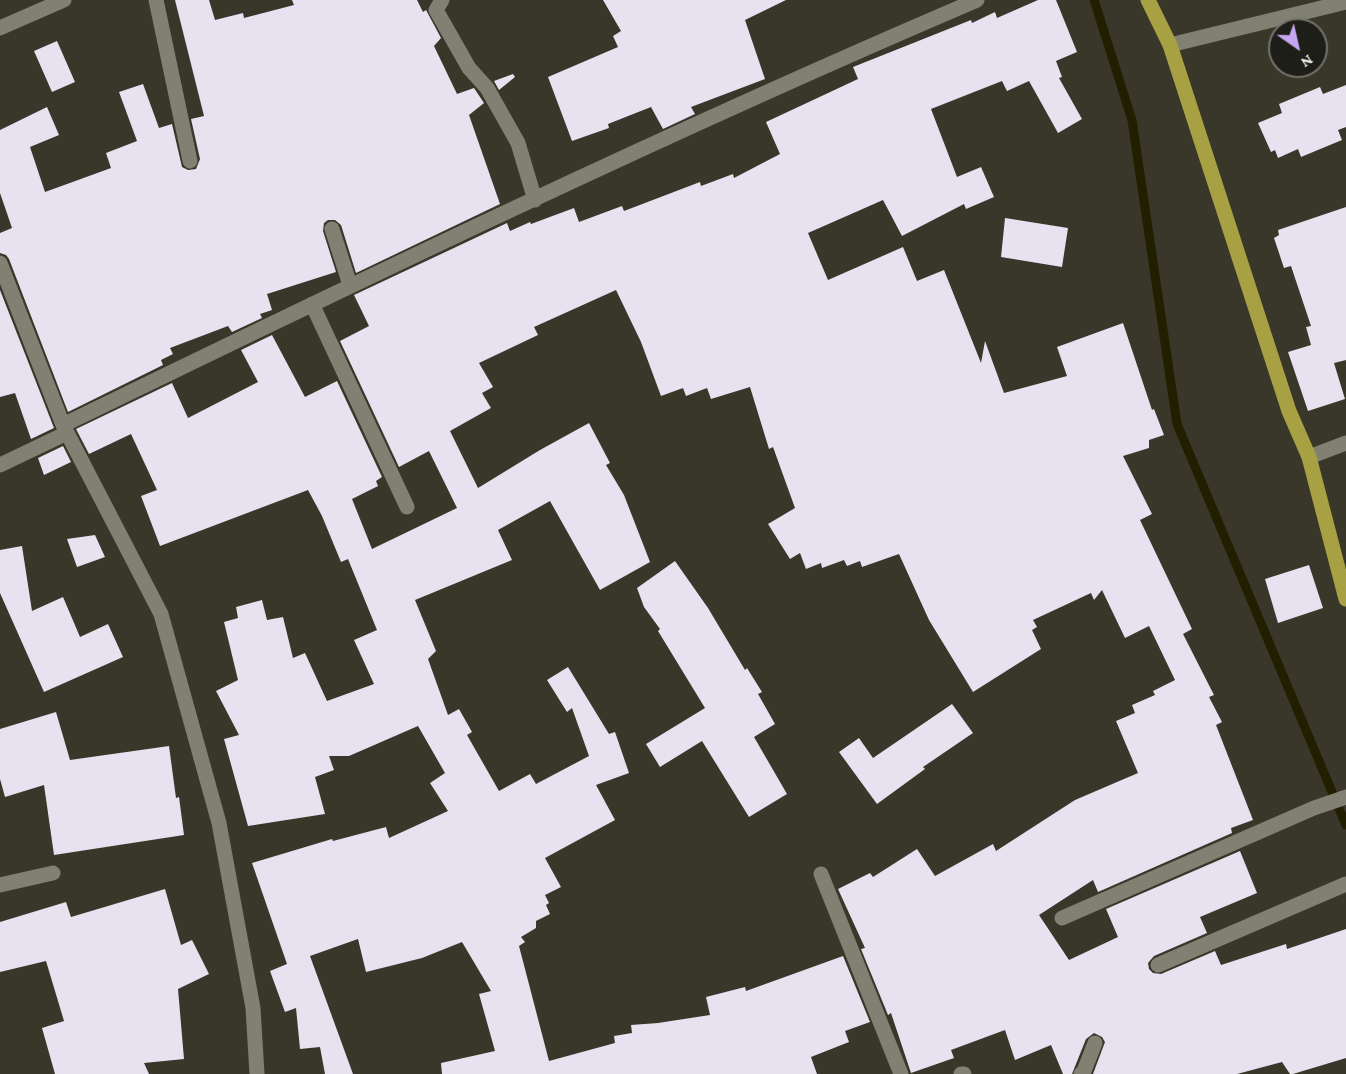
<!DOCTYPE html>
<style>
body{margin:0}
#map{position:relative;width:1346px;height:1074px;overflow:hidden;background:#38372a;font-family:"Crimson Pro",serif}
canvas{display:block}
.north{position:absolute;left:1268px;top:18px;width:60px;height:60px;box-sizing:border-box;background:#1e1e18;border:2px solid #73736c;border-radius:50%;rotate:146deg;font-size:16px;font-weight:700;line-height:24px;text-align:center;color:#f3f3eb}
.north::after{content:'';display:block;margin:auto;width:21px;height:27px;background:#c6a6f0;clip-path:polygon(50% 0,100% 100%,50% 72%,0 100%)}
</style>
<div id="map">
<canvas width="1346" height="1074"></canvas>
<div class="north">N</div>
</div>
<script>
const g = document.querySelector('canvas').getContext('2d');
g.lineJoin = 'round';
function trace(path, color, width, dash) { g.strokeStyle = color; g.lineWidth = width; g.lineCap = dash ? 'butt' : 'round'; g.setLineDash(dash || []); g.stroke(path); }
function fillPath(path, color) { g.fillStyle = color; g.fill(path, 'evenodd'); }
trace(new Path2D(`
 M 1094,0 L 1132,120 L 1177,424 L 1346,825`), '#221f01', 9);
fillPath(new Path2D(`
 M 175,0 L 209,0 L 215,20 L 243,13 L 244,18 L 294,5 L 292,0 L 417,0 L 423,12 L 426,10 L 441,38 L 434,46 L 457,94 L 474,88 L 484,103 L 469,115 L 500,204 L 356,273 L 341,225 L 335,220 L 328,220 L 324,223 L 323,231 L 336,272 L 267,294 L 272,310 L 260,314 L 262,318 L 232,332 L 228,326 L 170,348 L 173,354 L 161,360 L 163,365 L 68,412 L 9,259 L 6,255 L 0,253 L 0,233 L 12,228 L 0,193 L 0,130 L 47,107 L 59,135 L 30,147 L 45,192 L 111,168 L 106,153 L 137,141 L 119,92 L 143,84 L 159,128 L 172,124 L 182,167 L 188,170 L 196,169 L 200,159 L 191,119 L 204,116 Z
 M 603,0 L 786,0 L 745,20 L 765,79 L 691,107 L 695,114 L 663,129 L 651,107 L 608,124 L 609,128 L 572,141 L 548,77 L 618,47 L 613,36 L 621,31 Z
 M 1038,0 L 1056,0 L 1077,52 L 1056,61 L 1062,77 L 1059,78 L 1082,119 L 1058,133 L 1029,81 L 1007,91 L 1002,81 L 931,109 L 957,177 L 981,167 L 994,197 L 966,209 L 964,204 L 902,236 L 883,200 L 808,233 L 828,280 L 903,247 L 917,281 L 944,270 L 981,363 L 985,341 L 1004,393 L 1067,376 L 1057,347 L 1123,323 L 1152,410 L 1154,409 L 1164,435 L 1149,440 L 1149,448 L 1123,456 L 1152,514 L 1140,520 L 1192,629 L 1183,634 L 1214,695 L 1209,697 L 1222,722 L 1216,725 L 1253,820 L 1231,828 L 1232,833 L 1098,892 L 1093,880 L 1039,915 L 1069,960 L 1118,937 L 1106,909 L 1240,851 L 1257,893 L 1200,917 L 1207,933 L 1154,956 L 1148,963 L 1149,969 L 1153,973 L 1161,974 L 1215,951 L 1221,965 L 1286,944 L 1287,949 L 1346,929 L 1346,1058 L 1293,1074 L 1290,1074 L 1282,1062 L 1237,1074 L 1093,1074 L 1105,1042 L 1102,1037 L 1094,1033 L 1086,1039 L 1072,1074 L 1063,1074 L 1051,1045 L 1015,1060 L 1005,1030 L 951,1050 L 954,1058 L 911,1073 L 891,1013 L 888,1015 L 861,949 L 865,948 L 838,889 L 870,873 L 873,877 L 917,849 L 935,876 L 993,844 L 996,851 L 1075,800 L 1138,773 L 1116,721 L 1135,713 L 1132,705 L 1155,695 L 1153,691 L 1175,680 L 1149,626 L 1125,638 L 1102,590 L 1094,600 L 1091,593 L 1033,620 L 1037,627 L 1032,630 L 1041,649 L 973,692 L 929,620 L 899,554 L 862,567 L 860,561 L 847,566 L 844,560 L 822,568 L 821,563 L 806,569 L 800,553 L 790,559 L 768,524 L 795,508 L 773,447 L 769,449 L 750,387 L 711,399 L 707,388 L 686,396 L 683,388 L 661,396 L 641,342 L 616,290 L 534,327 L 538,335 L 479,363 L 493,387 L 482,393 L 491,408 L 450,431 L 478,488 L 540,450 L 589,423 L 610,463 L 606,465 L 624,495 L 650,562 L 600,590 L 550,501 L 498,530 L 512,560 L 415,600 L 436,651 L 428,659 L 448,715 L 459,709 L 472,732 L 467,735 L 499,791 L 530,774 L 536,784 L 589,756 L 572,708 L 567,712 L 547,680 L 568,667 L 609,734 L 615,732 L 629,773 L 596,785 L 615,820 L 545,858 L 561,887 L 545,895 L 549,903 L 546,905 L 550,914 L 536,921 L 536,928 L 521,937 L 525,942 L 519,946 L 549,1061 L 615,1043 L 614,1036 L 632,1033 L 631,1025 L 658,1023 L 710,1015 L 706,997 L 745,987 L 746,991 L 843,956 L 870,1022 L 845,1031 L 849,1042 L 811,1057 L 817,1074 L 442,1074 L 441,1063 L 495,1051 L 479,994 L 491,991 L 462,942 L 422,958 L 366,972 L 358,939 L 310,956 L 353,1074 L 325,1074 L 320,1047 L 300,1049 L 296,1008 L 285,1012 L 270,971 L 287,964 L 252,863 L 332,839 L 333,841 L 386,827 L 389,838 L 448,811 L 430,783 L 445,773 L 418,726 L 349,756 L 329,756 L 334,770 L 315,777 L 325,814 L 248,826 L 224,739 L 239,735 L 216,691 L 238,680 L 224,622 L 238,618 L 236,607 L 262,600 L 267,620 L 283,617 L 293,658 L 305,653 L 327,701 L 374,684 L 354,640 L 377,630 L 348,559 L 341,562 L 322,516 L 308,490 L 160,546 L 141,496 L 157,490 L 131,434 L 89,454 L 76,429 L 172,383 L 188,418 L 258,382 L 241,350 L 272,335 L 305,397 L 337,381 L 382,477 L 376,481 L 378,486 L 352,499 L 372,549 L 457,508 L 429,451 L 399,467 L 340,341 L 369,326 L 354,295 L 507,223 L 510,231 L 530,222 L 531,224 L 574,208 L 579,222 L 622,206 L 624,211 L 700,182 L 701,186 L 733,174 L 734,178 L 780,154 L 766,122 L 858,79 L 853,67 L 971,20 L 972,23 L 995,12 L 997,18 Z
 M 57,41 L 75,82 L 52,92 L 34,51 Z
 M 513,74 L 515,77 L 499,90 L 494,81 Z
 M 1346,85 L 1346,127 L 1338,130 L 1342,140 L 1301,157 L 1298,149 L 1278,158 L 1275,150 L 1271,152 L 1258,123 L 1282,113 L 1279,104 L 1320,87 L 1323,94 Z
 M 1346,207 L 1346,360 L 1334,363 L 1345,399 L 1308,411 L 1288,352 L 1311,345 L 1306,327 L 1311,326 L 1291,266 L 1284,268 L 1274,238 L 1279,235 L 1278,230 Z
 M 1005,218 L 1068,228 L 1062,267 L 1001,257 Z
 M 0,290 L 54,428 L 31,439 L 15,393 L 0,397 Z
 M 63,446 L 71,462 L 44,475 L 38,458 Z
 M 95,535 L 105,557 L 77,567 L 67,539 Z
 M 22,546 L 32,611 L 63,597 L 80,637 L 108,624 L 123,657 L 44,692 L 0,593 L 0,550 Z
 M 675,561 L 708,608 L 745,670 L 747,668 L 762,692 L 758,694 L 775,724 L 754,737 L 787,794 L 749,817 L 702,741 L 660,767 L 646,744 L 705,708 L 658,631 L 660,629 L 644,607 L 637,588 Z
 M 1309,565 L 1323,608 L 1278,623 L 1265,579 Z
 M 952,704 L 973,733 L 923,767 L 925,769 L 877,804 L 839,752 L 859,738 L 873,758 Z
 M 56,712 L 70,760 L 169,746 L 176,798 L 179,797 L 184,835 L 54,855 L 44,785 L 5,797 L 0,779 L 0,729 Z
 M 165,889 L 181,945 L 192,940 L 209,974 L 178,989 L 184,1059 L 144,1063 L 149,1074 L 55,1074 L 42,1028 L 64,1021 L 46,961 L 0,972 L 0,922 L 66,902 L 71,917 Z`), '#e7e1f0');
trace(new Path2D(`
 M 156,0 L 190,161
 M 442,0 L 436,10 L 469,68 L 487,88 L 518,143 L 535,200
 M 0,28 L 64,0
 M 1170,45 L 1346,2
 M 332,229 L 350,285
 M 0,263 L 63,425 L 161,614 L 219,823 L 253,1008 L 257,1074
 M 312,304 L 407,507
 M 63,425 C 365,278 668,132 977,0
 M 1309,457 L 1346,443
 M 0,465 L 67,433
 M 821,874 L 901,1074
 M 0,885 L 53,873
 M 1062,918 L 1314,808 L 1346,797
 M 1158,965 L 1346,884
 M 961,1074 L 964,1074
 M 1081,1074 L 1084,1071 L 1095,1043`), '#818072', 15);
trace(new Path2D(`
 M 1148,0 L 1170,45 L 1289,411 L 1309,457 L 1346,599`), '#a8a143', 15);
</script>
